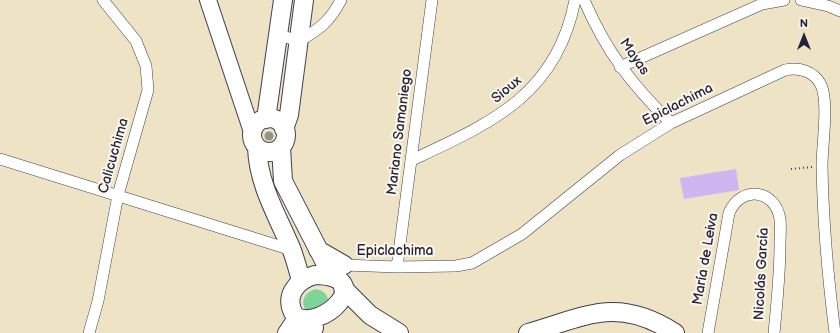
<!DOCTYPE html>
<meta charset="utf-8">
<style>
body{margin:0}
#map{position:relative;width:840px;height:333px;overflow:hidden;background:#eee3c5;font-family:"Balsamiq Sans",sans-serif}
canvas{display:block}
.north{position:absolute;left:784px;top:16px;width:40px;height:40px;-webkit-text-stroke:3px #fbf7ec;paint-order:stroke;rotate:0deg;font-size:11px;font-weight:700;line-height:16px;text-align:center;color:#22223b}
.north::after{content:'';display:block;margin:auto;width:14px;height:18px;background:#22223b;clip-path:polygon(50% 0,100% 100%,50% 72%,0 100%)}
</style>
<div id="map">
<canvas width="840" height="333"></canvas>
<div class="north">N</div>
</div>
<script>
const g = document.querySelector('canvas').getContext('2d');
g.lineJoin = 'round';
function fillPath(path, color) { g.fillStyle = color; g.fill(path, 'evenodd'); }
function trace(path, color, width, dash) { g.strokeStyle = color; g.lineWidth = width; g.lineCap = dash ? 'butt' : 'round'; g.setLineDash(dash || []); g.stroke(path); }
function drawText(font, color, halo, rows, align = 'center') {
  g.font = font + ' "Balsamiq Sans",sans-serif'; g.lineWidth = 4; g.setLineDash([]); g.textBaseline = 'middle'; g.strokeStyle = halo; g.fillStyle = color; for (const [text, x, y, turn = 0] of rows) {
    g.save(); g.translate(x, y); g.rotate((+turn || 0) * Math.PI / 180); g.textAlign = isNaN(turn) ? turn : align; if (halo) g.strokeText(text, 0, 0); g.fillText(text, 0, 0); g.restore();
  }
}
fillPath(new Path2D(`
 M 315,289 C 325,290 330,297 328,307 L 306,311 C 300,301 304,293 315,289 Z`), '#7fd599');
fillPath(new Path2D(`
 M 736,169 L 739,190 L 684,199 L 680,178 Z`), '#cdb6f1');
const minor = new Path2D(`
 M 584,0 C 606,51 631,84 671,123
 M 801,0 L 828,6 L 840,11
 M 279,35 L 299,41 C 320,29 330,21 341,0
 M 620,67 L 762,4 L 784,0
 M 0,159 L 292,250
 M 412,160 C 491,123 557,95 575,0
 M 397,267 L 432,0
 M 340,269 L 344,265 L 397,267 L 456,266 L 472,263 L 522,234 L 620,155 L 671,123 L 785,70 C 799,67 814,71 821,85 C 829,102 822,146 822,166 C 823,222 828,278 835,333
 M 89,333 L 98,301 L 118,195 L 148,90 L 146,66 L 136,41 L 103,0
 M 708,333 L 729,213 C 741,185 775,189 780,219 C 781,227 780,236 780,244 C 780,274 777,303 774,333`);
const secondary = new Path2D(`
 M 208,0 L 252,132
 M 286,333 L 296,318
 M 299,333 L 315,328`);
const primary = new Path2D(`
 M252 135a17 17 0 1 1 34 0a17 17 0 1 1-34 0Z
 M 266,119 L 283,0
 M 284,129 L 289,115 L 304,0
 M 257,147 C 258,184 277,215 291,248 C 295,258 298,270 301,280
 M 281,147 L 283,181 L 332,276
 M 318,250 L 344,265
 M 315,275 C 380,276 321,333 295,316 C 283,297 296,280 315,275 Z
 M 343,288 L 370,315 L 399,333
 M 528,333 C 587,316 617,296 675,333`);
trace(minor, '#413f50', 12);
trace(secondary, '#413f50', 18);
trace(primary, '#413f50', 20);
trace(new Path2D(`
 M 791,169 L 812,167`), '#413f50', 2, [1, 3]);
trace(minor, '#fff', 11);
trace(secondary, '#fff', 16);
trace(primary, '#fff', 18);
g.fillStyle = '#8d9788';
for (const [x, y] of [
 [269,136]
]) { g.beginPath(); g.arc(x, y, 4.5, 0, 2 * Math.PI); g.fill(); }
drawText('14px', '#22223b', '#fbf7ec', [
 ["Mayas",634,57,55],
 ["Sioux",507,90,-40],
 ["Epiclachima",678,105,-27],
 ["Mariano Samaniego",400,132,-83],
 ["Calicuchima",114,156,-74],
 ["Epiclachima",395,251],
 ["María de Leiva",706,259,-80],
 ["Nicolás García",762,274,-87]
]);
</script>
